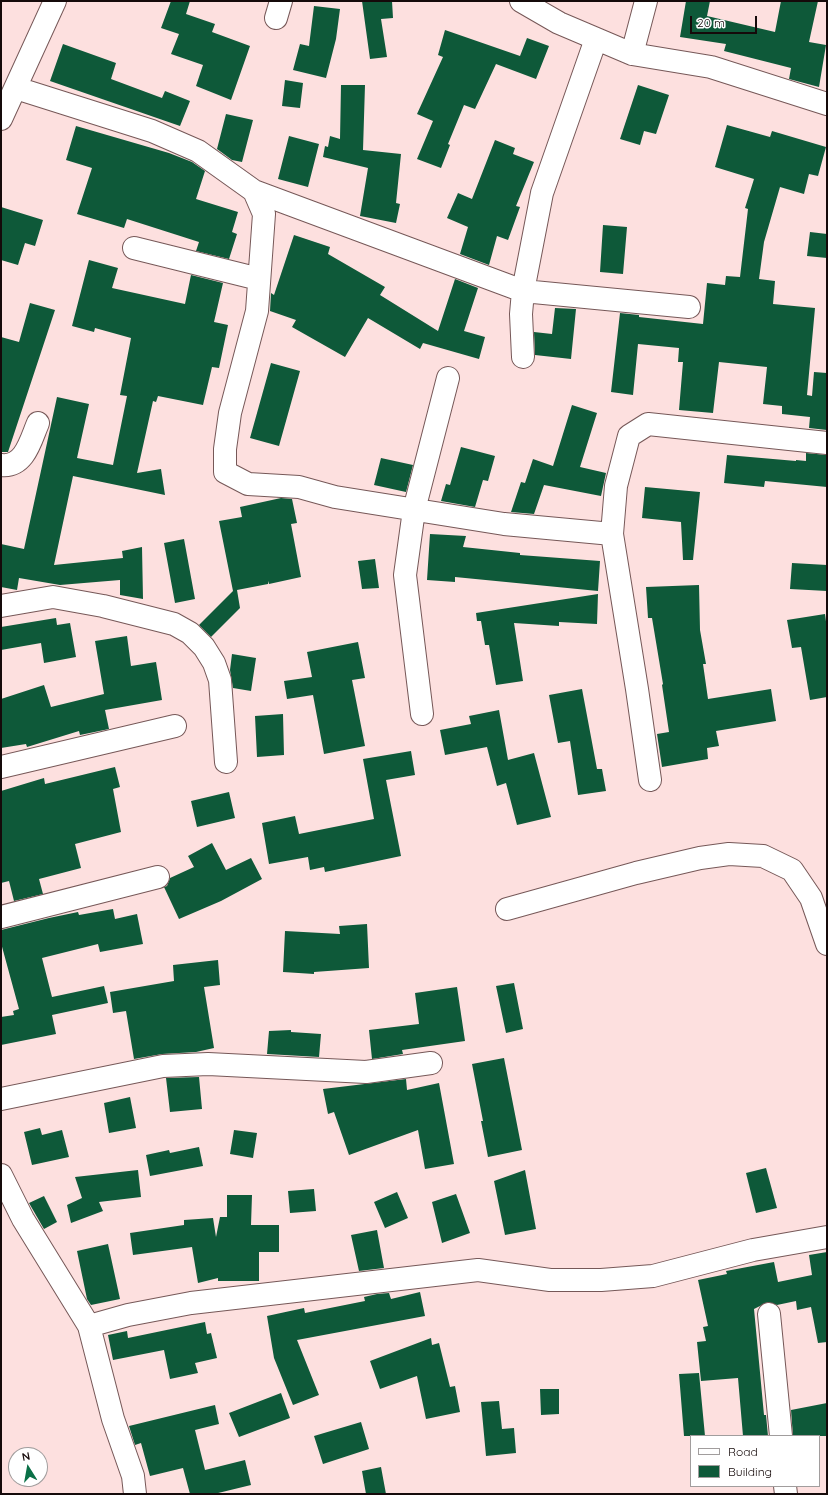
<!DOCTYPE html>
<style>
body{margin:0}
#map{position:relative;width:828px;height:1495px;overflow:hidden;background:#fde0df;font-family:Quicksand,sans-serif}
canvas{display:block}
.frame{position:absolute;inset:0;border:2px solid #150a0a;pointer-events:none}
.legend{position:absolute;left:690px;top:1435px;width:130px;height:52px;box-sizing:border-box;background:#fff;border:1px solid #a19d9d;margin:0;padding:5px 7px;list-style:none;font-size:12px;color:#150a0a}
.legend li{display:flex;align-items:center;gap:8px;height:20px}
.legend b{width:20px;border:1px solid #a19d9d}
.north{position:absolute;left:8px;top:1447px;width:40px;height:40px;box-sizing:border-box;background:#fff;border:1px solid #a19d9d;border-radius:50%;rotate:349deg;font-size:11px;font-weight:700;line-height:16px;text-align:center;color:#150a0a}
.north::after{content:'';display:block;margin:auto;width:14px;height:18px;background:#0a7047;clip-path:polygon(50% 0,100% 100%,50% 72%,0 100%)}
.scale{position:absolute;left:690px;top:16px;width:67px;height:18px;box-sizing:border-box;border:2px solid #150a0a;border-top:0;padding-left:5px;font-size:12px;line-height:14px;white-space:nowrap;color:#150a0a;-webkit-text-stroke:3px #fff;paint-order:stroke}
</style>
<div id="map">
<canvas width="828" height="1495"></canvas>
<div class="frame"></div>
<ul class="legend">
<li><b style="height:5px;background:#fff"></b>Road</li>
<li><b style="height:11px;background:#0e5939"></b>Building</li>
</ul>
<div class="north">N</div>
<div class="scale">20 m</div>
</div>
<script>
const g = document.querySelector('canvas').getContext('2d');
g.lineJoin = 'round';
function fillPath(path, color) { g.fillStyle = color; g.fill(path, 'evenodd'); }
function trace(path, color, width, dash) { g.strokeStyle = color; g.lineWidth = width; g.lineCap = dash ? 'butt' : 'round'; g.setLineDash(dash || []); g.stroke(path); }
fillPath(new Path2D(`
 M 171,1 L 190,1 L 186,14 L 215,24 L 212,32 L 250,46 L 231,100 L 196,86 L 203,65 L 171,54 L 179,34 L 161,28 Z
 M 362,1 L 392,1 L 393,18 L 381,19 L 387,57 L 370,59 Z
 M 686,1 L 710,1 L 707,16 L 775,32 L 781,1 L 818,1 L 809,42 L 826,45 L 819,87 L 789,79 L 791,68 L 724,51 L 726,44 L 680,37 Z
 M 314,6 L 340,9 L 336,39 L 326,78 L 293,70 L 300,44 L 309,46 Z
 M 445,30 L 520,56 L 527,38 L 549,46 L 536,79 L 496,64 L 475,109 L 464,105 L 448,144 L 450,145 L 441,168 L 417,159 L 433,121 L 417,114 L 443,57 L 438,55 Z
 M 63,44 L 116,63 L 111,79 L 162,98 L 165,91 L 190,101 L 180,126 L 50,81 Z
 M 285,80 L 303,83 L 300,108 L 282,106 Z
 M 341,85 L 365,85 L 363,150 L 401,154 L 396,203 L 400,204 L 396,223 L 360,216 L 368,168 L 323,157 L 325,146 L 328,147 L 330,136 L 340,139 Z
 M 638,85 L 669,95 L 656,134 L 644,131 L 640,145 L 620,139 Z
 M 226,114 L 253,120 L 242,162 L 232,160 L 217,149 Z
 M 727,125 L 770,137 L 772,131 L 826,147 L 818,176 L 809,174 L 804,194 L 780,187 L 764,242 L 759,279 L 775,281 L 773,304 L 815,308 L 807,395 L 812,396 L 814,372 L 827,373 L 827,430 L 809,428 L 810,417 L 782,414 L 782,406 L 763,404 L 767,367 L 719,362 L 713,413 L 679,410 L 683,362 L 678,362 L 679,348 L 638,344 L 633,395 L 611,392 L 620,313 L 639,315 L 639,317 L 703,324 L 707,283 L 725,285 L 726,276 L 740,277 L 748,209 L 745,208 L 754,179 L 715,167 Z
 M 76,126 L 169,153 L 192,162 L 205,171 L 196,199 L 238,212 L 232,232 L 237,234 L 229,259 L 196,251 L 199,242 L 127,219 L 124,228 L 77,214 L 92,168 L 66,160 Z
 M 289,136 L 319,144 L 308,187 L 278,179 Z
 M 495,140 L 515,148 L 513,154 L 534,162 L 516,206 L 520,207 L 508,240 L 497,236 L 489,265 L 460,254 L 468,227 L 447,218 L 458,193 L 472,199 Z
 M 1,207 L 43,220 L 35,246 L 25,243 L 18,265 L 1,260 Z
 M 603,225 L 627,227 L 623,274 L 600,272 Z
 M 810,232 L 827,234 L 827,258 L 807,256 Z
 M 294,235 L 330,247 L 328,254 L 385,287 L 380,295 L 438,331 L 455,279 L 478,288 L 464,331 L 485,337 L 479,359 L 423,343 L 420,349 L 368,318 L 345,357 L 292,327 L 296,320 L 270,311 L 271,293 L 274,295 Z
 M 89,260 L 118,268 L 112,288 L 185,304 L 191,275 L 223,283 L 214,322 L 228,325 L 219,368 L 212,367 L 203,405 L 158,396 L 156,402 L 153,401 L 137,473 L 161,469 L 165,495 L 73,476 L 54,565 L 123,558 L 122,551 L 142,547 L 143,599 L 120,595 L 120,580 L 60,585 L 19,578 L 17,590 L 1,587 L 1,544 L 24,549 L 57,397 L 89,404 L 77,458 L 113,465 L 127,396 L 120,395 L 131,338 L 95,328 L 94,332 L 72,326 Z
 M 30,303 L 55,310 L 8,452 L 1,452 L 1,337 L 19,342 Z
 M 555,308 L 576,309 L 571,359 L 535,355 L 534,332 L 552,334 Z
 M 271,363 L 300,371 L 279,446 L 250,438 Z
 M 572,405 L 597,413 L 580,467 L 606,473 L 601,496 L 544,485 L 534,514 L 511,512 L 521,482 L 525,483 L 533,459 L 553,466 Z
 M 461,447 L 495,456 L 488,481 L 483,480 L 475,507 L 441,501 L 446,484 L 450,485 Z
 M 806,453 L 827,455 L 827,487 L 765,481 L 764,487 L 724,483 L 727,455 L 796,461 L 796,460 L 806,461 Z
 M 381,458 L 413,465 L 406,492 L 374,485 Z
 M 645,487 L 700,492 L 693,560 L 683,560 L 681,522 L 642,518 Z
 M 281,498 L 292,499 L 297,523 L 291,524 L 301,577 L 269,584 L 269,581 L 268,584 L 237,590 L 240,608 L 211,637 L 199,625 L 233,591 L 219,521 L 242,517 L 240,507 Z
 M 430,534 L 466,536 L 463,547 L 520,553 L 520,555 L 600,561 L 598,591 L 455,577 L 455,582 L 427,580 Z
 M 184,539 L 195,599 L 175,603 L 164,543 Z
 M 375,559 L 379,588 L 362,589 L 358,561 Z
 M 792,563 L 827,565 L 827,591 L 790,589 Z
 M 699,585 L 700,630 L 706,664 L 703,664 L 708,699 L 771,689 L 776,721 L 716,731 L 719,746 L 707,748 L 708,759 L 662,767 L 657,734 L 669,732 L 662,685 L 663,684 L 652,618 L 648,618 L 646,587 Z
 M 598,594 L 597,624 L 559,622 L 559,626 L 514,623 L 523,681 L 496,685 L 489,645 L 485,645 L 481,621 L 477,621 L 476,613 Z
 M 825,614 L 827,629 L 827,697 L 810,700 L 801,647 L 792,648 L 787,620 Z
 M 56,618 L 57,625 L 70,623 L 76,657 L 44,663 L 41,643 L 1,650 L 1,627 Z
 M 127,636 L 131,666 L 156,662 L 162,700 L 105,710 L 109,729 L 80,735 L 79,731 L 27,747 L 26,744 L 1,748 L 1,699 L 44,685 L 51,707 L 104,694 L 95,641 Z
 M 358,642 L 365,678 L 352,680 L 365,746 L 324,754 L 313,695 L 287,699 L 284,681 L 312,677 L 307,652 Z
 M 232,654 L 256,658 L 251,691 L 233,688 L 230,670 Z
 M 582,689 L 597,769 L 602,769 L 606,791 L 578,795 L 570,741 L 558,743 L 549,695 Z
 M 499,710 L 508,760 L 534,753 L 551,817 L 517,825 L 506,783 L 497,786 L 487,747 L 445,755 L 440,730 L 471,724 L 469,716 Z
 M 283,714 L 284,755 L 257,757 L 255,716 Z
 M 411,751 L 415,775 L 386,780 L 401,856 L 325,872 L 324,867 L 310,870 L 308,857 L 269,864 L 262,823 L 295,816 L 299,834 L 374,819 L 363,759 Z
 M 115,767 L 120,787 L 113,789 L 121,832 L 75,844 L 81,868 L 39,879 L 43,894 L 14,901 L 9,881 L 1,883 L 1,791 L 44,778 L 45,784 Z
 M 229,792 L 235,818 L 197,827 L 191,801 Z
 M 212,843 L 226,870 L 251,858 L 262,879 L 221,901 L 179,919 L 164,887 L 167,886 L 170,878 L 194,867 L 188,856 Z
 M 113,909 L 115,919 L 137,914 L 143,944 L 100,952 L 98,944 L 42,958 L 52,997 L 104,986 L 108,1003 L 52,1015 L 56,1034 L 1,1045 L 1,1017 L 14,1015 L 13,1011 L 19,1009 L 1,943 L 1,930 L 49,918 L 78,912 L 79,915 Z
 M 367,924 L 369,968 L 314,972 L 314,974 L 283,972 L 285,931 L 340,934 L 339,926 Z
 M 218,960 L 220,985 L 204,987 L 214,1048 L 196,1052 L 162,1054 L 134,1059 L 126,1011 L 113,1013 L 110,992 L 174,981 L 173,965 Z
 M 514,983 L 523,1029 L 506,1033 L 496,986 Z
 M 457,987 L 465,1041 L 402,1050 L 403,1054 L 372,1059 L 369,1030 L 419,1024 L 415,993 Z
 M 291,1030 L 291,1032 L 321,1034 L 319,1057 L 267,1054 L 269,1031 Z
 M 504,1058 L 522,1150 L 488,1157 L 481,1121 L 483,1121 L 472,1064 Z
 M 199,1077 L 202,1109 L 170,1112 L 166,1078 Z
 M 406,1079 L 407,1090 L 439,1083 L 454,1164 L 425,1169 L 418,1130 L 349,1155 L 334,1112 L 328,1114 L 323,1089 Z
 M 130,1097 L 136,1128 L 109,1133 L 104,1103 Z
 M 40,1128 L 42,1135 L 62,1130 L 69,1157 L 32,1165 L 24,1132 Z
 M 234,1130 L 257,1133 L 253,1158 L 230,1154 Z
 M 199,1147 L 203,1166 L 150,1176 L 146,1155 L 169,1150 L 170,1153 Z
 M 766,1168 L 777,1208 L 756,1213 L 746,1173 Z
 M 138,1170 L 141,1197 L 99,1202 L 103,1211 L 71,1223 L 67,1205 L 82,1198 L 75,1177 Z
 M 525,1170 L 536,1229 L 505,1235 L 494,1181 Z
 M 314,1189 L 316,1211 L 290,1213 L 288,1191 Z
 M 397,1192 L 408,1218 L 385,1228 L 374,1202 Z
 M 456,1194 L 470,1233 L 442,1243 L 432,1202 Z
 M 227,1195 L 252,1195 L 251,1225 L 279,1225 L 279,1252 L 259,1252 L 259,1281 L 218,1281 L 218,1278 L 198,1283 L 192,1247 L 133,1255 L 130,1233 L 184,1225 L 184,1220 L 213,1218 L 216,1237 L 220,1217 L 227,1217 Z
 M 44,1196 L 57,1222 L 44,1229 L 29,1203 Z
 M 377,1230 L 384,1268 L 359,1271 L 351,1235 Z
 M 108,1244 L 120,1299 L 91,1305 L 87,1299 L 77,1251 Z
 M 827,1252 L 827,1342 L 818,1343 L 811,1307 L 797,1310 L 796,1301 L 777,1305 L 768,1302 L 754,1309 L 764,1415 L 766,1415 L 768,1436 L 743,1436 L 738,1378 L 701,1381 L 697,1342 L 706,1341 L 703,1327 L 708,1326 L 698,1280 L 727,1274 L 726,1271 L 774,1262 L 778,1282 L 812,1275 L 809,1255 Z
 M 420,1292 L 425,1316 L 297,1340 L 319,1395 L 293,1405 L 274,1358 L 267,1316 L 304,1308 L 305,1313 L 365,1301 L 364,1297 L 377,1294 L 389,1293 L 391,1299 Z
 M 205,1322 L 207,1334 L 211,1333 L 217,1358 L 195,1363 L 198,1373 L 170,1379 L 164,1350 L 113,1360 L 108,1335 L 127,1331 L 128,1338 Z
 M 431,1338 L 432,1345 L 439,1343 L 450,1387 L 455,1386 L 460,1412 L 426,1419 L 417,1376 L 380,1389 L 370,1361 Z
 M 699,1373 L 705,1436 L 684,1436 L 679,1374 Z
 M 540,1389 L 559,1389 L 559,1414 L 541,1415 Z
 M 281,1393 L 290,1418 L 239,1437 L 229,1413 Z
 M 499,1401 L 502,1429 L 514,1428 L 516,1453 L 486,1456 L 481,1402 Z
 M 827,1403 L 827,1436 L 793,1436 L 791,1410 Z
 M 215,1405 L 219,1424 L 195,1430 L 205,1470 L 245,1460 L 251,1485 L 214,1494 L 190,1494 L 183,1468 L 150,1476 L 141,1443 L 135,1445 L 129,1426 Z
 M 361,1422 L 369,1449 L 323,1464 L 314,1436 Z
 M 381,1467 L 386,1494 L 366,1494 L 362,1471 Z`), '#0e5939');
const minor = new Path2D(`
 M 521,1 L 559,23 L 632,54 L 711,67 L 827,104
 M 276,18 L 281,1
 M 632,54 L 646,1
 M 16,88 L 152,131 L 198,151 L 254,191 L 264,214 L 257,311 L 230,413 L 225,449 L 225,472 L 248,484 L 299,487 L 335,497 L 504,524 L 612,534
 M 1,119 L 55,1
 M 254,191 L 523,291 L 689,307
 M 134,248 L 259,279
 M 523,357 L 521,314 L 523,291 L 542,193 L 596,39
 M 1,465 C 25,468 31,439 38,423
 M 1,606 L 53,597 L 103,606 L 174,624 L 190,633 L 204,647 L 214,663 L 220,680 L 226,762
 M 422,714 L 405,575 L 414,510 L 448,378
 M 1,767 L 175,726
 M 650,780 L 637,689 L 612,534 L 616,486 L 629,436 L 648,424 L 827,443
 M 507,909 L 636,873 L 700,858 L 729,854 L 763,856 L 792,870 L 811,898 L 827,944
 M 1,917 L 158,877
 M 1,1099 L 163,1066 L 208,1064 L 366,1072 L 431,1063
 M 1,1175 L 23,1219 L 89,1326 L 113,1419 L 133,1476 L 135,1494
 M 769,1314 L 781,1436
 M 89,1326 L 128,1315 L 191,1303 L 478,1270 L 550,1280 L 601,1280 L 653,1276 L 753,1250 L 827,1237
 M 785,1486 L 786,1494`);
trace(minor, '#765858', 24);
trace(minor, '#fff', 22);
</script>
